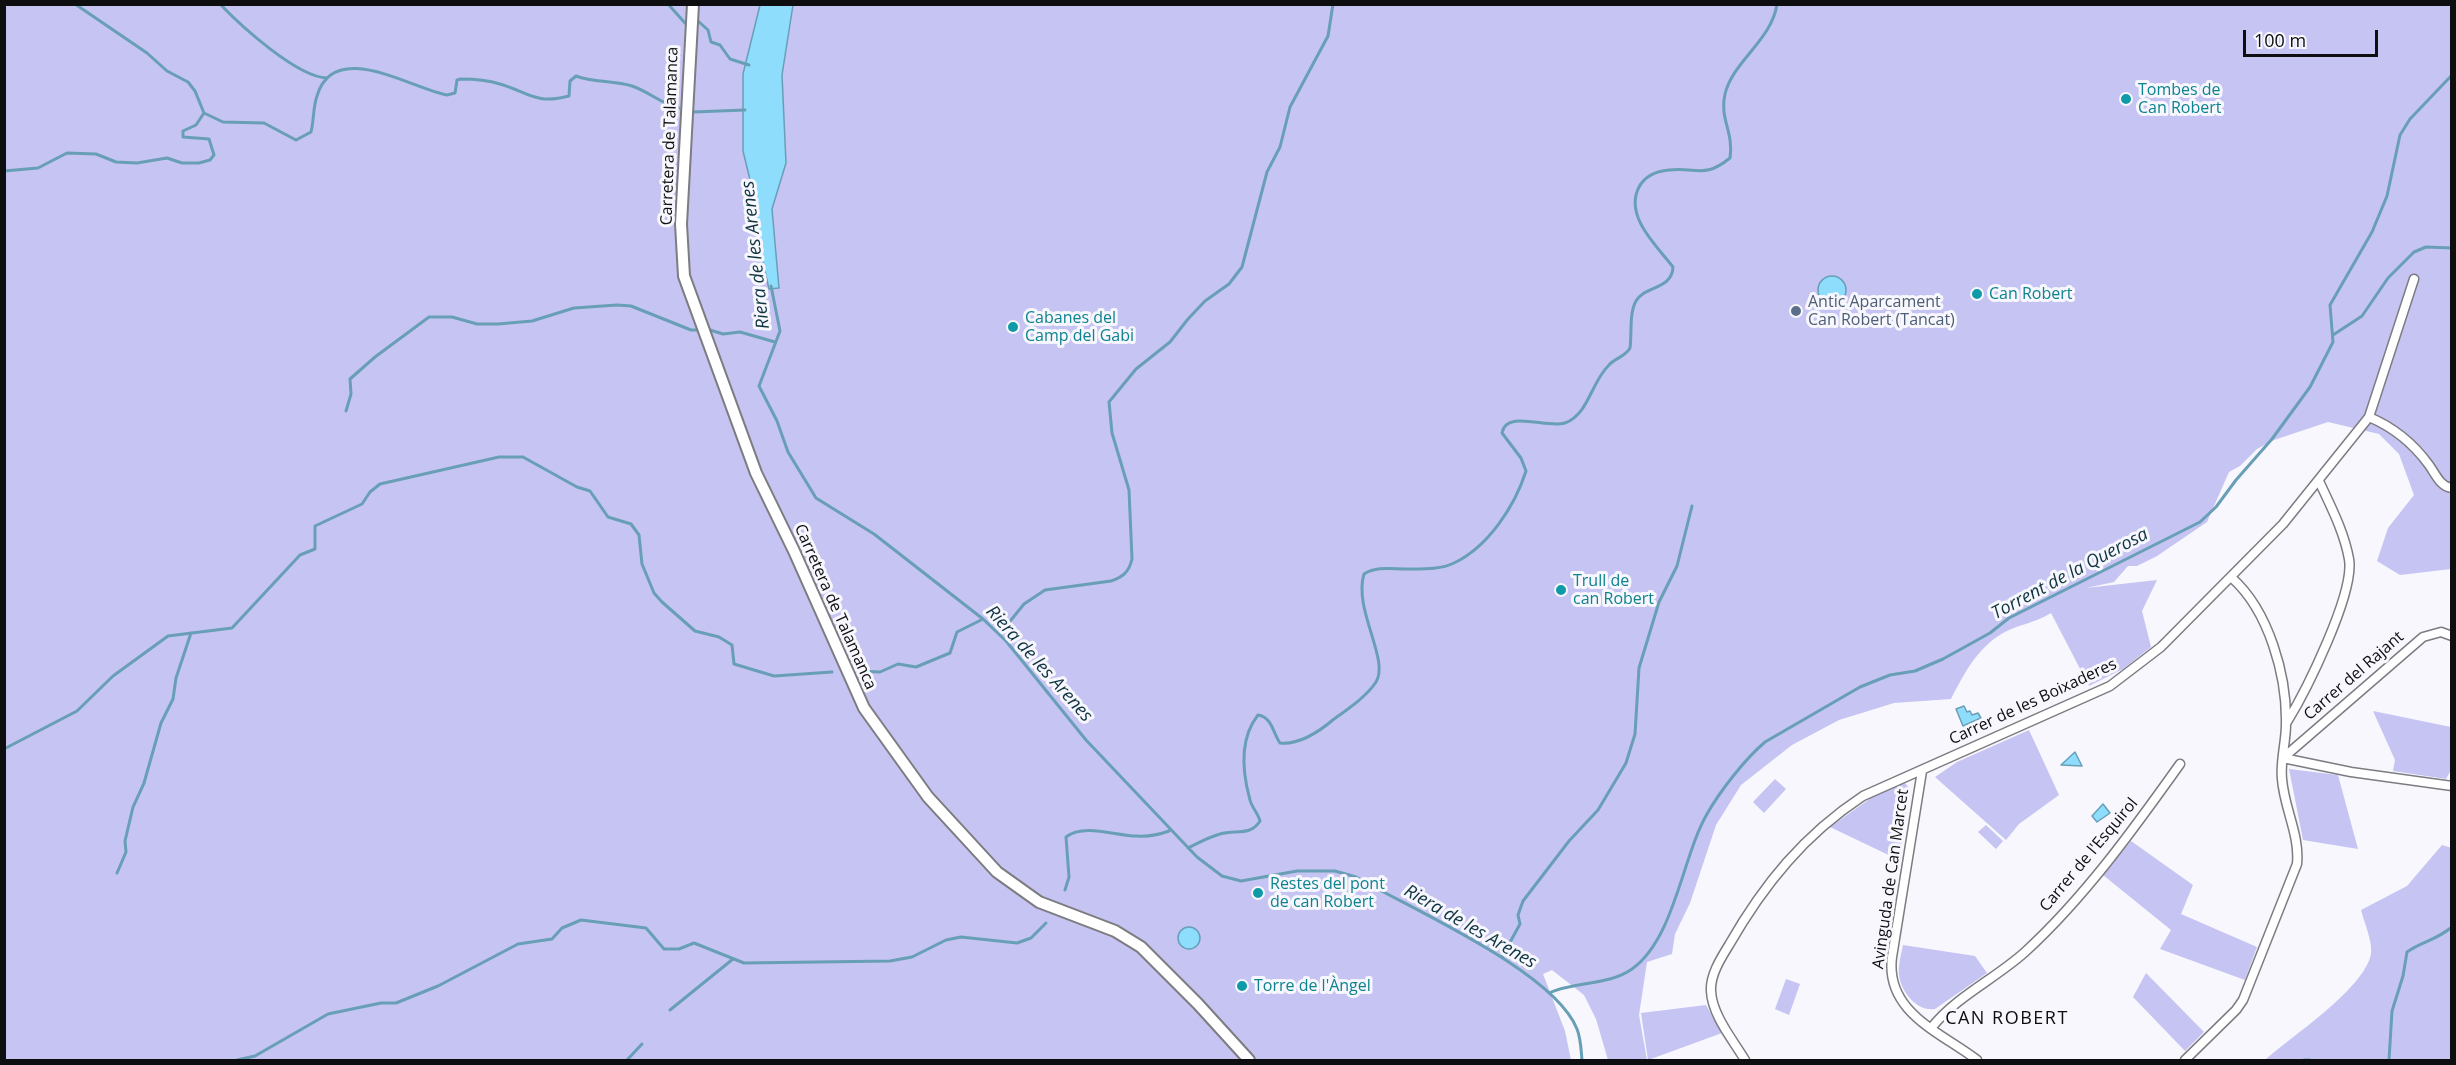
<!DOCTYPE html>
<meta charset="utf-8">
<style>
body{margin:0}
#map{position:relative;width:2456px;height:1065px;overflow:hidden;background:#f7f7fd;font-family:"Open Sans",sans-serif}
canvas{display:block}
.frame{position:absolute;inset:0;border:6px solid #0e0e10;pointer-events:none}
.scale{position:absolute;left:2243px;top:30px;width:135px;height:27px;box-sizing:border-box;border:3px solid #0e0e10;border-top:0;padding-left:8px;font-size:18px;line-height:21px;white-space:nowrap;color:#0e0e10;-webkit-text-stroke:4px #f7f7fd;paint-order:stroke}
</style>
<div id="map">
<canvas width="2456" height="1065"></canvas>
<div class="frame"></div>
<div class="scale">100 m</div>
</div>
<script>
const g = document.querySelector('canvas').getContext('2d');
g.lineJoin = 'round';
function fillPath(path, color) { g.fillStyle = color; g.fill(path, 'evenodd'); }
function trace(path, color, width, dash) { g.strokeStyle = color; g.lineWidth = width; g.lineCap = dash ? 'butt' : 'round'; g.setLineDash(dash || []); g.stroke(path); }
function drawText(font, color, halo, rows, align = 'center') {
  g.font = font + ' "Open Sans",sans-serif'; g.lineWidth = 6; g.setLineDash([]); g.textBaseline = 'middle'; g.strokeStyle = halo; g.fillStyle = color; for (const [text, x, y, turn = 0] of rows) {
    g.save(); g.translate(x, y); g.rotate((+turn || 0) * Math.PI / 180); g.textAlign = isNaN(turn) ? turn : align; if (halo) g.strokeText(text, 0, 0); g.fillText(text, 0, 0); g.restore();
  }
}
fillPath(new Path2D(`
 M 4,5 L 2451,5 L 2451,569 L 2400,575 L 2377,561 L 2388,528 L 2414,495 L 2399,454 L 2379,434 L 2328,422 L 2274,440 L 2257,449 L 2240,466 L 2229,472 L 2207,522 L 2157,556 L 2137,566 L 2128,566 L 2114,582 L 2086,588 L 2157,580 L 2142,611 L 2151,647 L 2123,669 L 2089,686 L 2051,613 C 2036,623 2019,624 2003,633 C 1977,648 1964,674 1951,699 L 1894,703 L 1839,720 L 1792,745 L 1741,785 L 1716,825 L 1690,903 L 1675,934 L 1672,954 L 1647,962 L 1639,1015 L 1647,1060 L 1608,1060 L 1596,1019 L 1584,995 L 1552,970 L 1543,974 L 1565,1031 L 1571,1060 L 5,1060 Z
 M 2373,711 L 2451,727 L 2451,770 L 2446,779 L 2393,771 L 2395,760 Z
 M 2029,730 L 2059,795 L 2019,824 L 2006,840 L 1935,777 L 1957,762 Z
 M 2289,769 L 2338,775 L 2358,849 L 2303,840 Z
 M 1775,779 L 1786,789 L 1764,813 L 1753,802 Z
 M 1904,782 L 1910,789 L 1899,860 L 1830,827 L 1871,798 Z
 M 1986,825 L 2003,841 L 1996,849 L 1978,832 Z
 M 2131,841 L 2193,885 L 2181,914 L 2257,947 L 2245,980 L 2160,949 L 2171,930 L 2103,875 Z
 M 2442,845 L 2452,848 L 2451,1060 L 2265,1060 C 2292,1036 2364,989 2371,954 C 2373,942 2364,922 2361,910 L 2407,886 Z
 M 1903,945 L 1975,956 L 1987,973 L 1935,1009 C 1917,1012 1901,992 1899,975 C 1898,965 1901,955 1903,945 Z
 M 2146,973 L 2204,1032 L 2185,1051 L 2133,997 Z
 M 1786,979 L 1800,984 L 1789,1015 L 1775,1009 Z
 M 1706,1005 L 1722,1033 L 1648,1060 L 1641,1013 Z`), '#c6c4f3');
const water = new Path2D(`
 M 760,5 L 793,5 L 782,75 L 786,163 L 772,209 L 779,288 L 769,289 L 754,222 L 752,188 L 743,151 L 743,74 Z
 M1818 290a14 14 0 1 1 28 0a14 14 0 1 1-28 0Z
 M 1964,706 L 1967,712 L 1970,711 L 1972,715 L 1978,713 L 1981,718 L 1963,726 L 1956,709 Z
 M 2075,752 L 2082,766 L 2061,765 Z
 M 2103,804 L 2110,813 L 2097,822 L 2092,816 Z
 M1178 938a11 11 0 1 1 22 0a11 11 0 1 1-22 0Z`);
fillPath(water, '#8eddfd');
trace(water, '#689fb6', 1.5);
trace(new Path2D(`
 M 75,4 L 147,53 L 167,71 L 188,82 L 195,91 L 204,113
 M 220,4 C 241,26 297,77 327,78
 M 668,4 L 685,23
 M 698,21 L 708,30 L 711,42 L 720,45 L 730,59 L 749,65
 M 693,112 L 745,110
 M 4,171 L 38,168 L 67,153 L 96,154 L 116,162 L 137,163 L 167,158 L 182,163 L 199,163 L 210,160 L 214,155 L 209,139 L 183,137 L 183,131 L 196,125 L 204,113 L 223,122 L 264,123 L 296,140 L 311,132 C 314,120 313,107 317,96 C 334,38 412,89 447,95 L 455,93 L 457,80 L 461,79 C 475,79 487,80 500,84 C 528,92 535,105 569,96 L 570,81 L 576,76 C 594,83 613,80 632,86 C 648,91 661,104 679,108
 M 771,286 L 780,331 L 759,386 L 777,421 L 788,452 L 816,498 L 874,534 L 983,619 L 1006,641 L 1086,740 L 1197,857 L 1222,876 L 1241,881 L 1297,871 L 1335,871 L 1356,877 C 1411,909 1554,971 1577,1029 C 1581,1039 1581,1050 1582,1060
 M 710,330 L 723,334 L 740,332 L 775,342
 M 2333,335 L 2362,316 L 2388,278 L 2414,252 L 2426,247 L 2452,248
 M 346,411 L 351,394 L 350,379 L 375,357 L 429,317 L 452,317 L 477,324 L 498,324 L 532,321 L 574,308 L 617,305 L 631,306 L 691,330 L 698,330
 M 1006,641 L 1007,625 L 1024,604 L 1045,590 L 1111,581 C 1123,577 1129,572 1132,559 L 1129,490 L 1112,433 L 1109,402 L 1136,369 L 1170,342 L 1188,319 L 1205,301 L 1229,284 L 1242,267 L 1267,172 L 1280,147 L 1290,107 L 1328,36 L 1333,4
 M 859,671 L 880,672 L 898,664 L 916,667 L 950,653 L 957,632 L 983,619
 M 4,749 L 77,711 L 113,676 L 168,636 L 232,628 L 300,555 L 315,549 L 315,526 L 362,504 L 370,492 L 380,484 L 499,457 L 523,457 L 577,487 L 590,491 L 608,517 L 631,524 L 639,535 L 642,564 L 654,593 L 662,602 L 695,631 L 719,637 L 732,645 L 734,664 L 774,676 L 832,672
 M 1188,848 C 1198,843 1209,837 1220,834 C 1235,829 1250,837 1260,821 C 1258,813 1252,808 1250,800 C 1242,771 1239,739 1258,715 C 1272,717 1273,733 1280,743 C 1300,745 1320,731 1334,719 C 1348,709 1367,696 1376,682 C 1390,660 1353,609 1364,574 C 1378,565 1396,570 1413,569 C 1426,569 1442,569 1454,563 C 1488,547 1515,506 1526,471 L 1521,458 L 1502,433 C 1506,409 1548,429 1565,423 C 1589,414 1591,382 1609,365 C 1615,358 1625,357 1630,348 C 1632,334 1629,313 1636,301 C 1645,285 1672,290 1673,267 C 1656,245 1624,216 1639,187 C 1645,176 1657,171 1669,170 C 1698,167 1704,179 1730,158 C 1734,132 1719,118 1725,94 C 1733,61 1772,40 1777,4
 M 117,873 L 126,852 L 125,841 L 133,807 L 144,783 L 161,723 L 173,699 L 176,678 L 191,633
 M 1065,890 L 1069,877 L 1066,837 C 1084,823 1116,836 1137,836 C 1149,837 1158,835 1169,831
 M 1502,957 L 1520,924 L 1518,915 L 1523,901 L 1569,841 L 1598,810 L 1626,763 L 1635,734 L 1639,668 L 1659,602 L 1677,566 L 1692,506
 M 1549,993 C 1575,981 1608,986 1632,969 C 1675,938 1682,857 1707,814 C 1720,791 1745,759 1765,742 L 1860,687 L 1890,675 L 1915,671 L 1943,659 L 1990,633 L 2009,618 L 2200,522 L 2216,507 L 2236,480 L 2272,439 L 2310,387 L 2333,342 L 2330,305 L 2372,232 L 2387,196 L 2400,135 L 2410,119 L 2452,75
 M 670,1010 L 733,959
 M 237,1060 L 255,1056 L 328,1014 L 381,1003 L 396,1003 L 438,986 L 518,944 L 552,939 L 562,928 L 581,920 L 646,928 L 664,949 L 679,949 L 694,943 L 744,963 L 890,961 L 912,957 L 946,940 L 961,937 L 1017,943 L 1031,938 L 1046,923
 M 627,1060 L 642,1044
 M 2304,1060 L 2310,1060
 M 2389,1060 L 2392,1011 L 2403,976 L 2407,952 C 2422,941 2435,941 2452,927`), '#689fb6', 3);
const minor = new Path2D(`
 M 2369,417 C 2393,427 2413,443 2429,465 C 2435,473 2440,487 2452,488
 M 2287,722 C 2306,691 2355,593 2349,559 C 2344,531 2330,505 2319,481
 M 2283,758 L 2423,637 L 2441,632 L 2452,636
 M 2283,758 L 2351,772 L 2452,786
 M 1922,771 L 1892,957 C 1885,1012 1940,1032 1977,1060
 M 1932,1027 C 1957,996 1995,979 2025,952 C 2084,898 2133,830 2180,764
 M 1745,1060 C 1733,1040 1712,1015 1711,991 C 1710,975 1721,958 1729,945 C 1764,884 1804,835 1863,796 L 2110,686 L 2161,647 L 2283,524 L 2369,417 L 2414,279
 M 2185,1060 L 2236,1010 L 2243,1000 L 2297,864 C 2300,835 2284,808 2282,779 C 2280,761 2286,743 2286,724 C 2287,676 2269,611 2232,578`);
const tertiary = new Path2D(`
 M 693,4 L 681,224 L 684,276 L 756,473 L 794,551 L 864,708 L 928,797 L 997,872 L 1039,902 L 1115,931 L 1141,947 L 1198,1004 L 1249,1060`);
trace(minor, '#7c7c81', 11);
trace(tertiary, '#7c7c81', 14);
trace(minor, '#fff', 8);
trace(tertiary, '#fff', 10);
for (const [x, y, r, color] of [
 [2126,99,6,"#0f9aa8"],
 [1977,294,6,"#0f9aa8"],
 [1796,311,6,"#5c6f8a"],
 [1013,327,6,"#0f9aa8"],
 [1561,590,6,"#0f9aa8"],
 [1258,893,6,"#0f9aa8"],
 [1242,986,6,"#0f9aa8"]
]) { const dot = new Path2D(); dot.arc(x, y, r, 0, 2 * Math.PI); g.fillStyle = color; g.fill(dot); trace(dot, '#f7f7fd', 2); }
drawText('16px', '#0d838f', '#f7f7fd', [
 ["Tombes de",2138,90],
 ["Can Robert",2138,108],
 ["Can Robert",1989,294],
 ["Cabanes del",1025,318],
 ["Camp del Gabi",1025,336],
 ["Trull de",1573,581],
 ["can Robert",1573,599],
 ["Restes del pont",1270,884],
 ["de can Robert",1270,902],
 ["Torre de l'Àngel",1254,986]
], 'left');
drawText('16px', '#0e0e10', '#f7f7fd', [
 ["Carretera de Talamanca",670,136,-88],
 ["Carretera de Talamanca",835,607,66],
 ["Carrer del Rajant",2354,676,-41],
 ["Carrer de les Boixaderes",2033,702,-25],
 ["Carrer de l'Esquirol",2089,855,-50],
 ["Avinguda de Can Marcet",1891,879,-82]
]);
drawText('16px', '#4e5e75', '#f7f7fd', [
 ["Antic Aparcament",1808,302],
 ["Can Robert (Tancat)",1808,320]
], 'left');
drawText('italic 18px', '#0f3441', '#f7f7fd', [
 ["Riera de les Arenes",756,255,-96],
 ["Torrent de la Querosa",2070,574,-28],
 ["Riera de les Arenes",1039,664,48],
 ["Riera de les Arenes",1470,927,30]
]);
g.letterSpacing = '1.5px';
drawText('18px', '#0e0e10', '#f7f7fd', [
 ["CAN ROBERT",2007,1019]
]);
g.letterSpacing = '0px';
</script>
